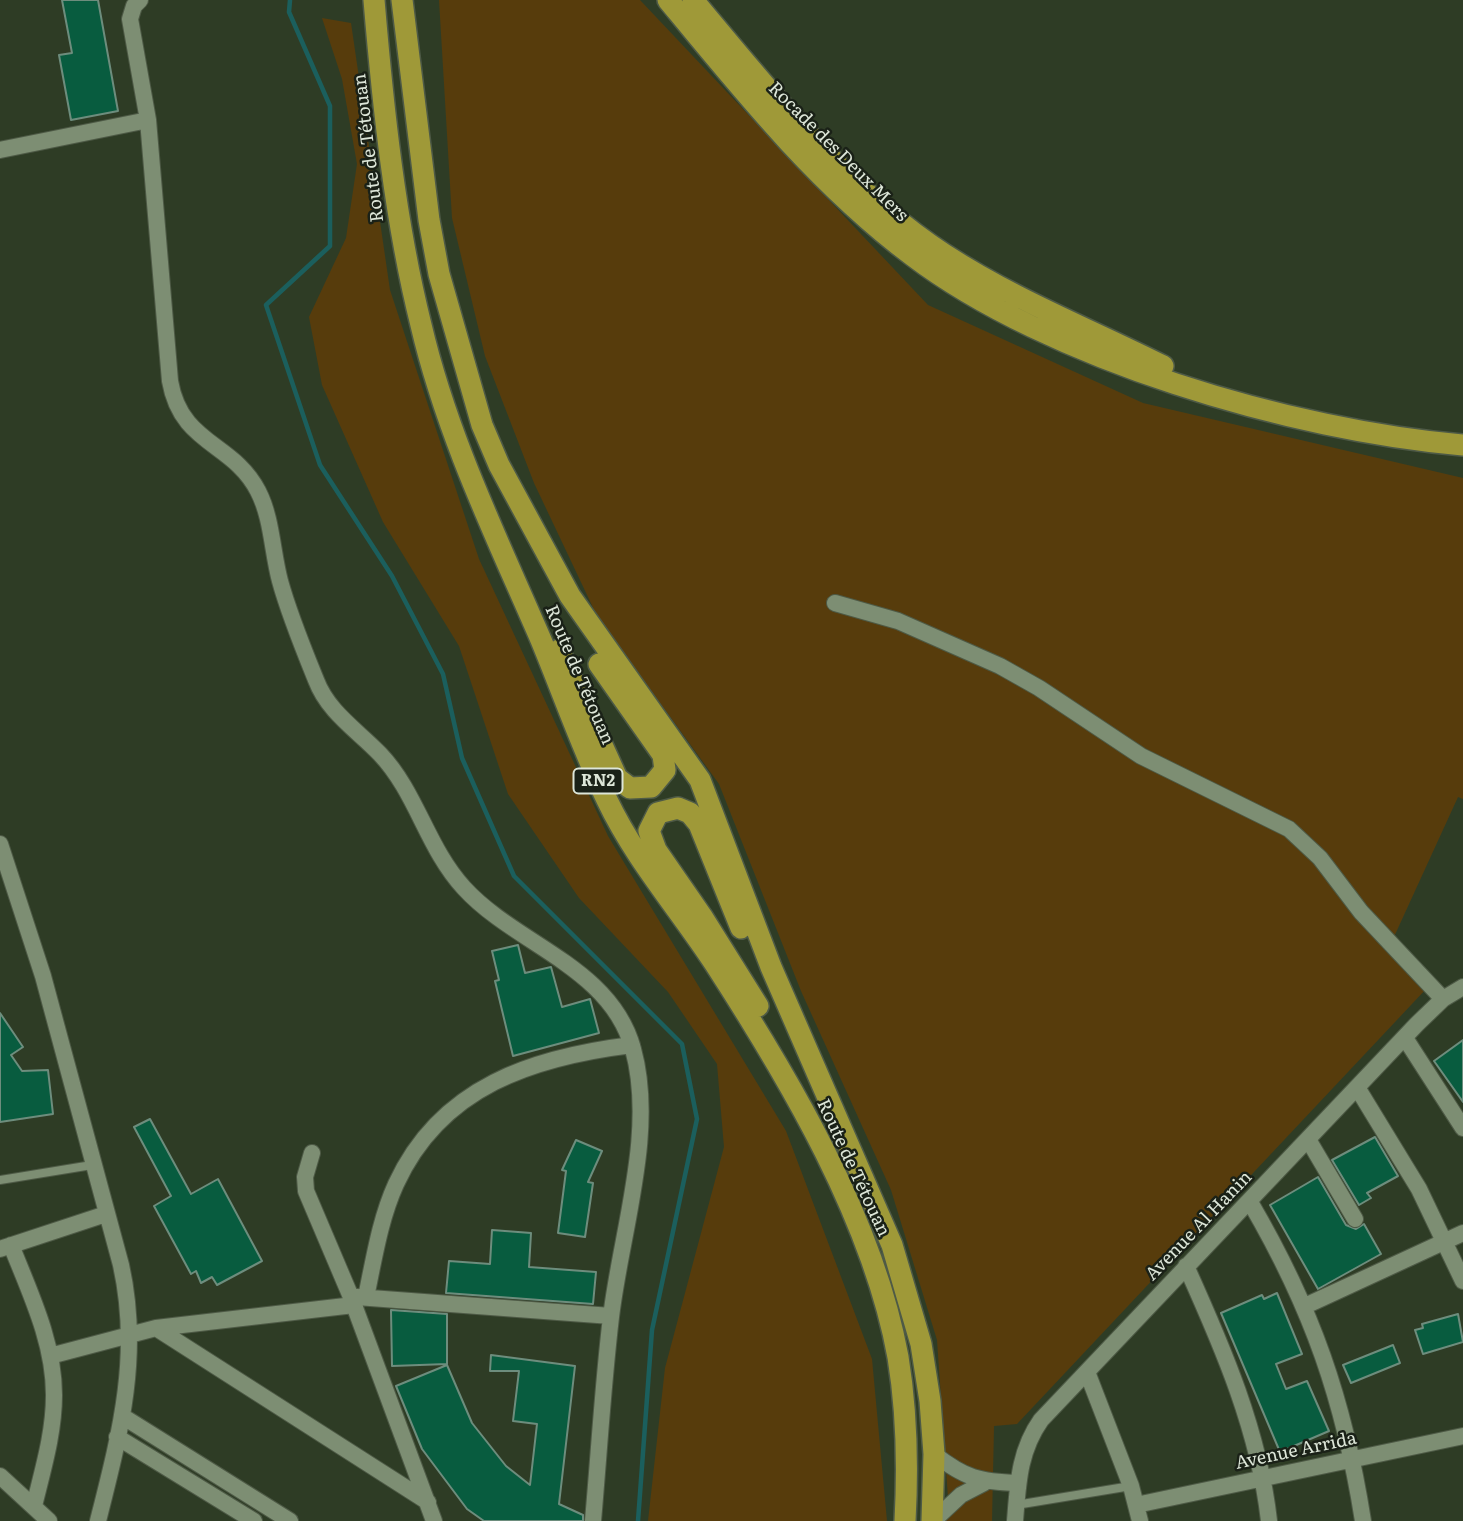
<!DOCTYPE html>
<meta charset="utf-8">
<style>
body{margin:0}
canvas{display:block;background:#2e3c25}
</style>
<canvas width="1463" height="1521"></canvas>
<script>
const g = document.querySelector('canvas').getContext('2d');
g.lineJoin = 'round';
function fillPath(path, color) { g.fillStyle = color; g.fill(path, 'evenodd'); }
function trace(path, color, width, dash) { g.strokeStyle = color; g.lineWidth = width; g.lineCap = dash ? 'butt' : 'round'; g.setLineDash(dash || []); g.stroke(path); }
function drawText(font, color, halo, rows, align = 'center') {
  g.font = font + ' Literata,serif'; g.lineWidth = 5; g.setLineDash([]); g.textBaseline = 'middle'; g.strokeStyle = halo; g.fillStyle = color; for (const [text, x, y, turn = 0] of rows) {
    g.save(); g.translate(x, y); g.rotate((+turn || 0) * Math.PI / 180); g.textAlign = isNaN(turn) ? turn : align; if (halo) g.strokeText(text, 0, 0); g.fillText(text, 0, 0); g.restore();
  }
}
fillPath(new Path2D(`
 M 439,0 L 640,0 L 928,305 L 1143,403 L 1463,478 L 1463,799 L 1458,797 L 1393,939 L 1427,988 L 1017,1424 L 994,1426 L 992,1521 L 945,1521 L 948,1498 L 937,1340 L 891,1190 L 801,991 L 719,784 L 597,616 L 534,483 L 485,356 L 452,218 Z
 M 322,18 L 351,23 L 390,290 L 479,559 L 608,836 L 786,1131 L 872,1359 L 887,1521 L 648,1521 L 665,1368 L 724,1147 L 717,1064 L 668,992 L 579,898 L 508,794 L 459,646 L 383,522 L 322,385 L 309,317 L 346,238 L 357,164 L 342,79 Z`), '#573c0c');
trace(new Path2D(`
 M 290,0 L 289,12 L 330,106 L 330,246 L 266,305 L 320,465 L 392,576 L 443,674 L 462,758 L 514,876 L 682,1044 L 697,1119 L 652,1330 L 638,1521`), '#1b5f5d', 4.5);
const building = new Path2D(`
 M 62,0 L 98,0 L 118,111 L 71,120 L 59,55 L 72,53 Z
 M 518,945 L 525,973 L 551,967 L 562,1007 L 590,999 L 599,1033 L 513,1056 L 495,981 L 499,980 L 492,951 Z
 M 0,1013 L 23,1047 L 11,1055 L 22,1071 L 48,1070 L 53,1114 L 0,1122 Z
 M 1463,1040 L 1463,1102 L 1434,1061 Z
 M 150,1119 L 191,1194 L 218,1179 L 262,1261 L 217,1285 L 212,1277 L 201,1283 L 196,1271 L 191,1274 L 154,1206 L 171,1196 L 134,1127 Z
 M 1375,1137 L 1398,1176 L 1367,1193 L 1371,1198 L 1359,1205 L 1332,1160 Z
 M 576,1140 L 602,1151 L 588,1182 L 593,1183 L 585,1237 L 558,1233 L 566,1171 L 562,1170 Z
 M 1318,1177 L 1346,1225 L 1356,1229 L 1364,1224 L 1381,1254 L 1318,1289 L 1270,1205 Z
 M 492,1230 L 531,1233 L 529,1267 L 596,1272 L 593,1304 L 446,1293 L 449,1261 L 490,1264 Z
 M 1277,1293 L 1302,1354 L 1276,1364 L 1286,1389 L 1307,1381 L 1329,1431 L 1280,1452 L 1221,1313 L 1262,1295 L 1264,1299 Z
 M 391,1310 L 447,1314 L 447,1364 L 392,1366 Z
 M 1458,1314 L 1463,1342 L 1423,1354 L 1415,1330 L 1423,1328 L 1422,1324 Z
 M 1393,1345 L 1400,1363 L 1351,1383 L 1343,1365 Z
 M 491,1355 L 575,1366 L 559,1504 L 583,1515 L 583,1521 L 484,1521 L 467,1509 L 422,1449 L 396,1386 L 447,1365 L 472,1423 L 506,1466 L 530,1485 L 537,1424 L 513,1421 L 519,1371 L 490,1371 Z`);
fillPath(building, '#085c3f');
trace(building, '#6d8d7d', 2);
const lane = new Path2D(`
 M 0,1180 L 92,1165
 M 1016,1505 L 1131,1486`);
const street = new Path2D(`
 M 140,0 L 134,6 L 130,19 L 148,120 L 170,381 C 181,445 233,442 258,491 C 272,518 272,551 280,581 C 289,614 303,648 316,680 C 328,712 357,730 380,754 C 417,793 427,848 464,888 C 516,945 611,967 633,1049 C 656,1132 621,1232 611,1317 C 603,1384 599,1453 593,1521
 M 0,150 L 148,120
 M 835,603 L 898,621 L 1000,666 L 1039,688 L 1141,756 L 1289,829 L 1320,858 L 1361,912 L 1443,999
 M 0,844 L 43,976 L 121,1265 C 141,1355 120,1434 98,1521
 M 1405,1038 L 1463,1128
 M 1358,1089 L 1419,1189 L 1463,1281
 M 1309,1141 L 1355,1219
 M 312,1153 L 305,1177 L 306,1191 L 351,1297 L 434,1521
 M 1250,1202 C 1312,1308 1344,1400 1363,1521
 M 11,1245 C 30,1293 54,1342 54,1395 C 54,1433 43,1469 34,1506
 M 0,1249 L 106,1214
 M 1186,1266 C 1223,1348 1259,1431 1269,1521
 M 357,1297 L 611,1316
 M 366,1297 C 374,1259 380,1219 396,1184 C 441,1086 534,1057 632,1045
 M 1305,1306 L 1463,1233
 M 156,1328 L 428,1502
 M 50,1356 L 156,1328 L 354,1305
 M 1087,1372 L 1131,1486 L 1140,1521
 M 122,1416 L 290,1521
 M 117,1437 L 254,1521
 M 934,1454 C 965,1478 979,1482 1018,1483
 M 0,1476 L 49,1521
 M 1136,1505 L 1463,1436
 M 933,1521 L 961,1495 L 984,1483
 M 1015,1521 C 1018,1484 1019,1451 1041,1420 L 1417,1024 L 1443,999 L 1463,987`);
const highway = new Path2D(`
 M 374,0 C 383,107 395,221 421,325 C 447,436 496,536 541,640 C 563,693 582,748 607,800 C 635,859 679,909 715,964 C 790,1080 873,1220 898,1357 C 907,1412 908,1466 905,1521
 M 402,0 L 429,220 L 439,274 L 482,425 L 499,465 L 570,596 L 700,780 L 771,967 L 892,1245 L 921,1344 L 930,1401 L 934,1454 L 932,1521
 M 668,0 C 742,90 819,186 913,256 C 1049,359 1294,431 1463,445
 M 693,0 C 765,86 849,193 944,254 C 1013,299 1089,329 1163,366
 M 559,650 L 617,778 L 630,788 L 651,787 L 665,770 L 663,755 L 599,664
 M 741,928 L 699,824 L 690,813 L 678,808 L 658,813 L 649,831 L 656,850 L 703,918 L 758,1006`);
trace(lane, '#4e5a46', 10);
trace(street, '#4e5a46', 18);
trace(highway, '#4e5a46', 24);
trace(lane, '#7d8e73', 8);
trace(street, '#7d8e73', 16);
trace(highway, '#9f9938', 21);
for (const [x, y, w] of [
 [598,781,49]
]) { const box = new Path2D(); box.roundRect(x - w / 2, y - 12.5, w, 25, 5); g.fillStyle = '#1a2117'; g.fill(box); trace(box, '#dde6d8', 2); }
drawText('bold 16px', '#dde6d8', null, [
 ["RN2",598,781]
]);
drawText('18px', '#dde6d8', '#1a2117', [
 ["Route de Tétouan",369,148,-97],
 ["Rocade des Deux Mers",838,152,45],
 ["Route de Tétouan",579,675,67],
 ["Route de Tétouan",853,1168,65],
 ["Avenue Al Hanin",1199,1226,-46],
 ["Avenue Arrida",1296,1451,-12]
]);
</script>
